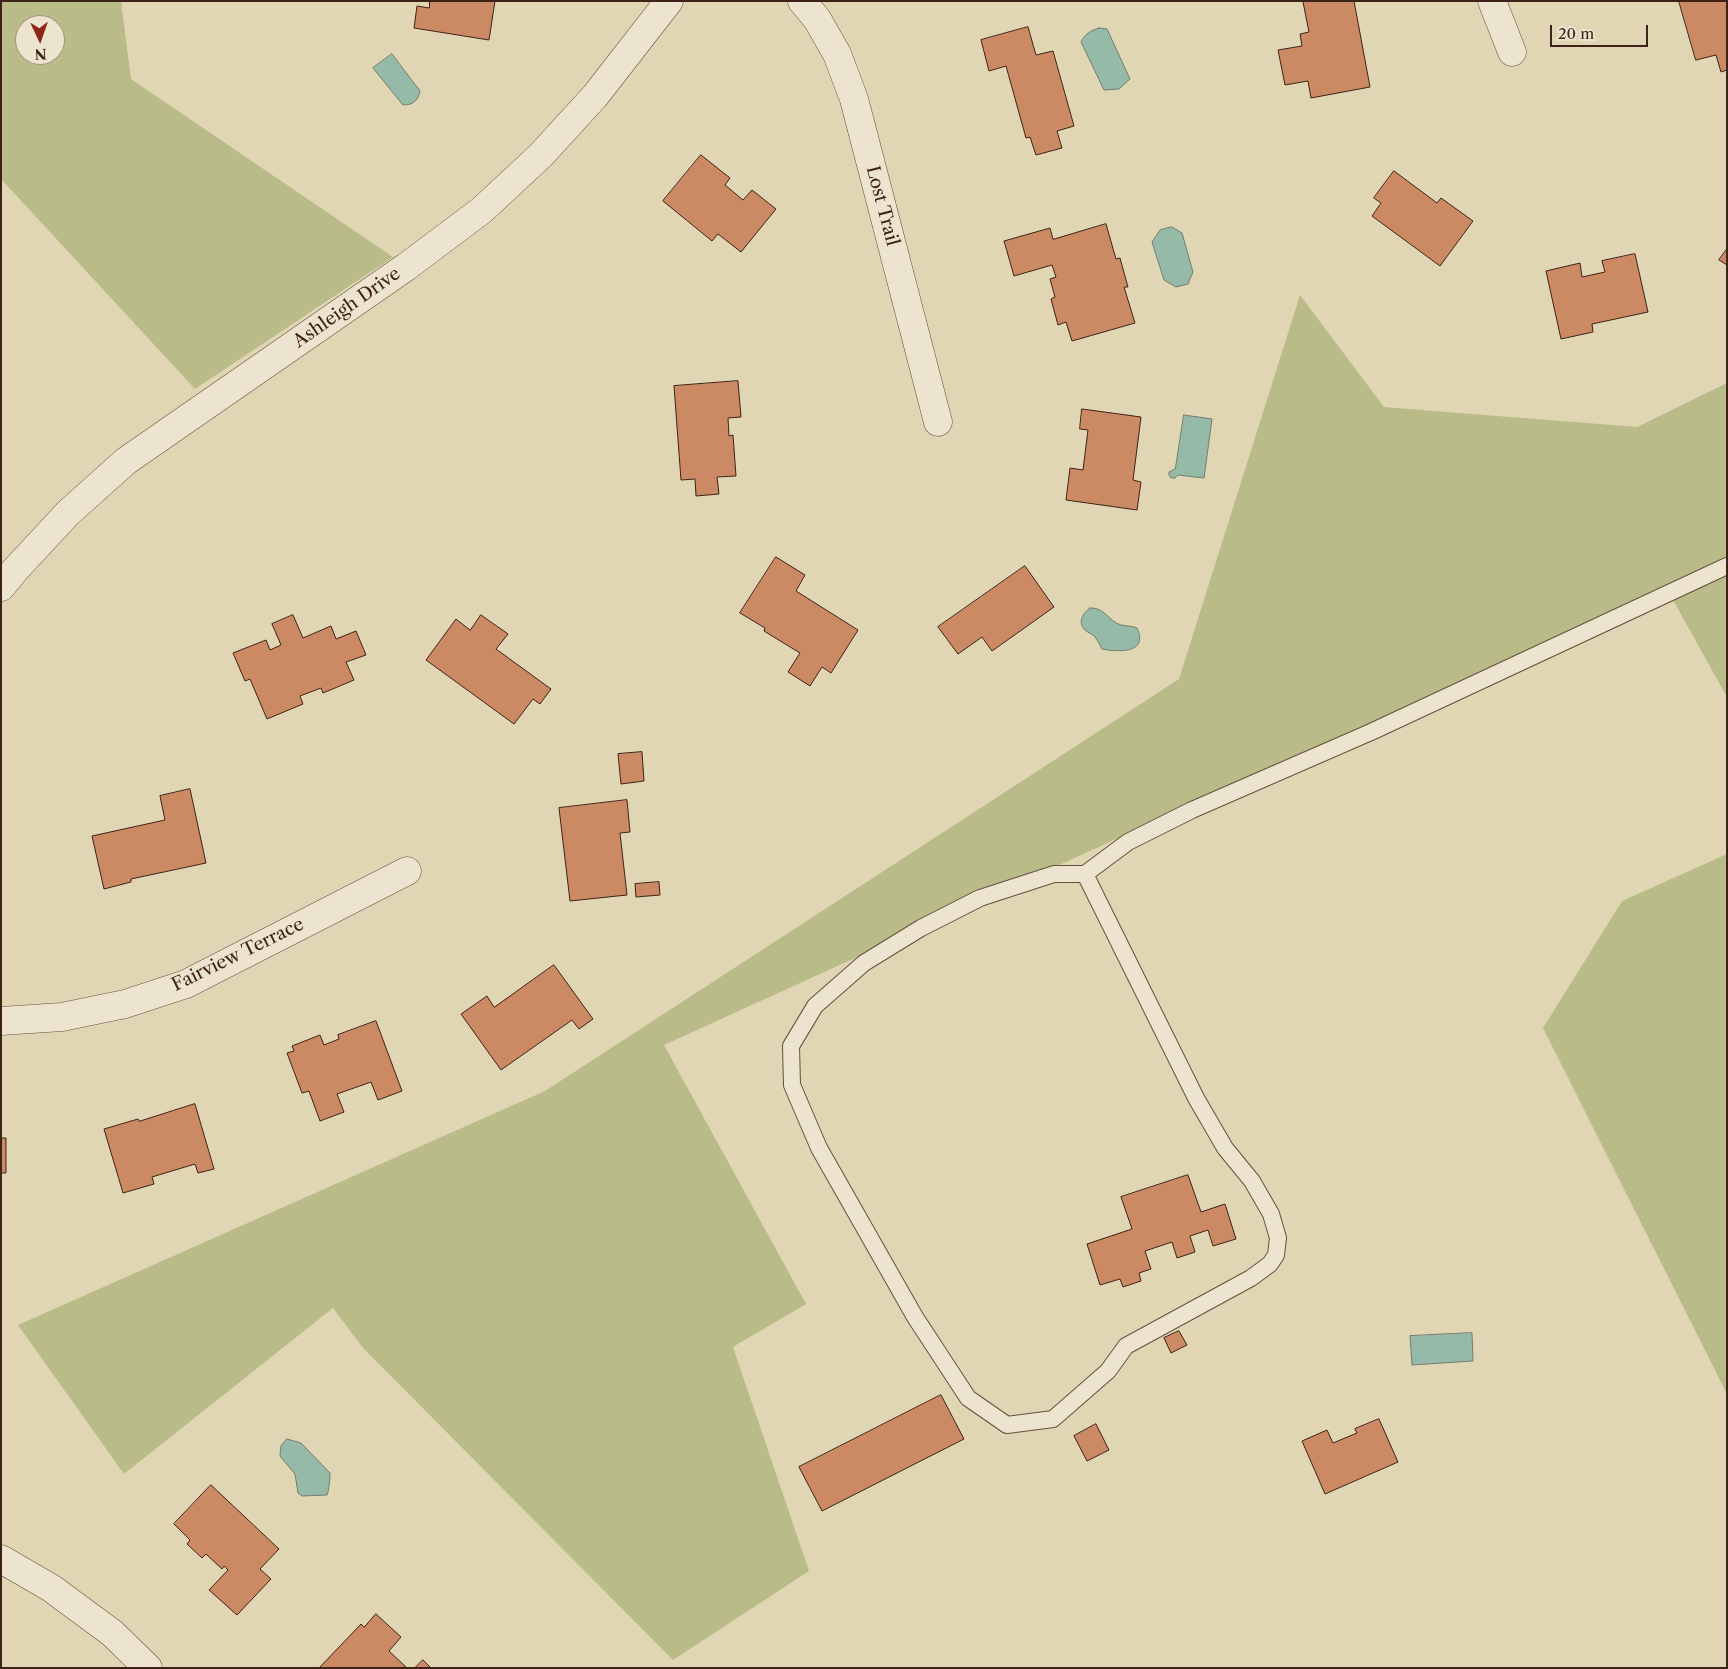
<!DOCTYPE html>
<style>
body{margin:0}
#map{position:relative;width:1728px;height:1669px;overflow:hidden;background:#e1d6b4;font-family:"Libre Caslon Text",serif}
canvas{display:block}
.frame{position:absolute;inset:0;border:2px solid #3e2217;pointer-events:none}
.north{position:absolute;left:15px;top:15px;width:50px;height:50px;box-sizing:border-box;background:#ece4ce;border:1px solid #a69685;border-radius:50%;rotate:177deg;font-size:14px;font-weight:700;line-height:20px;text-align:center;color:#3e2217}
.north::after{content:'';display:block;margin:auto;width:18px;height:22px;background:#8f2418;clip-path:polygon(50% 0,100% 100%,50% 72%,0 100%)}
.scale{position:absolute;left:1550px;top:25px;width:98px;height:22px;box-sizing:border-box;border:2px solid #3e2217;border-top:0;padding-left:6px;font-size:15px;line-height:18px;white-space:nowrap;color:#3e2217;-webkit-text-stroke:4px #ece4ce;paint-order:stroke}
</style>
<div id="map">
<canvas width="1728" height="1669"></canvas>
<div class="frame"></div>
<div class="north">N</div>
<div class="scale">20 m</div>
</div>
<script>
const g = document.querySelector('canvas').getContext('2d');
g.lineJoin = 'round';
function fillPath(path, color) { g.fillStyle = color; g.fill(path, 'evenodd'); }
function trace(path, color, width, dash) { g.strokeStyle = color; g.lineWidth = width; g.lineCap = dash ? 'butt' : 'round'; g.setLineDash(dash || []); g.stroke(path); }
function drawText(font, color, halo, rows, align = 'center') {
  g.font = font + ' "Libre Caslon Text",serif'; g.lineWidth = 4; g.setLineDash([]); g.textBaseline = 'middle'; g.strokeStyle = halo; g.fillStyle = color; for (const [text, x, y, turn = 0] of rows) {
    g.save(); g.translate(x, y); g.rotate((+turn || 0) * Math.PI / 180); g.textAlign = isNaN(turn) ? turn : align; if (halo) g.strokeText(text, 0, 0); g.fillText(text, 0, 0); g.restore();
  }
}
fillPath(new Path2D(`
 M 1,1 L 121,1 L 131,79 L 393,257 L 195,389 L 1,179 ZM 25,25 L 55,25 L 55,55 L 25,55 Z
 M 1300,295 L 1384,407 L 1637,427 L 1727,383 L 1727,697 L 1673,600 L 1125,835 L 664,1045 L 806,1304 L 733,1347 L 809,1571 L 673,1660 L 363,1348 L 333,1308 L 124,1474 L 18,1325 L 545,1091 L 1179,679 Z
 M 1727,854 L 1727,1394 L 1543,1028 L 1622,901 Z`), '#b9bc89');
const water = new Path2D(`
 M 1099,28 L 1107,29 L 1130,79 L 1119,89 L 1104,90 L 1081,42 C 1085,34 1090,31 1099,28 Z
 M 392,54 L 420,91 C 418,101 413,105 403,105 L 373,68 Z
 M 1172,227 L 1182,233 L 1193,272 L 1188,284 L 1176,287 L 1164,280 L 1152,242 L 1160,230 Z
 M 1184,415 L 1212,419 L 1204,478 L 1178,475 L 1175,478 L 1171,478 L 1169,475 L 1169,472 L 1175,469 Z
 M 1090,608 C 1105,607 1108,621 1121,625 C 1126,626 1132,626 1137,628 C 1149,654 1118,652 1102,649 C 1100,645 1098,641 1095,637 C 1093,634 1088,633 1085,630 C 1077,622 1083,613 1090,608 Z
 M 1472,1333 L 1473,1361 L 1412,1365 L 1410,1336 Z
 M 287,1439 L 301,1443 L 330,1473 C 330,1477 329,1491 327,1495 L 302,1496 L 298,1493 L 295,1474 L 280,1456 L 281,1446 Z`);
fillPath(water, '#95baa8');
trace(water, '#727d6e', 1);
const building = new Path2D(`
 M 430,1 L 495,1 L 489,40 L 414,28 L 417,6 L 429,8 Z
 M 1308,1 L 1354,1 L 1370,87 L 1311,98 L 1308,81 L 1285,85 L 1278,50 L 1302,46 L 1300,34 L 1309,32 L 1303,2 Z
 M 1679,1 L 1727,1 L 1727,70 L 1721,72 L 1716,55 L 1696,60 Z
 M 1028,27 L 1036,55 L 1053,51 L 1074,126 L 1057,131 L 1062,148 L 1036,155 L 1030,137 L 1026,138 L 1006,66 L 989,71 L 981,40 Z
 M 701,155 L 730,178 L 725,185 L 743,200 L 752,190 L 776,209 L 741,252 L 718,234 L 712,241 L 663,201 Z
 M 1394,171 L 1437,203 L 1441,198 L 1473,221 L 1440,266 L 1372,216 L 1381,203 L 1374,198 Z
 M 1106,224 L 1116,259 L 1120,258 L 1128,287 L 1124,287 L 1135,323 L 1072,341 L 1066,322 L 1058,325 L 1051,299 L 1055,297 L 1050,279 L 1056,277 L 1052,265 L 1014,276 L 1004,241 L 1050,228 L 1053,239 Z
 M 1727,249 L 1727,265 L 1719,260 Z
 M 1635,254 L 1648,312 L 1592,324 L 1593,332 L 1561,339 L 1546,271 L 1580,263 L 1582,277 L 1605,272 L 1602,261 Z
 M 738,381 L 741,417 L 728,418 L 729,436 L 733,435 L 736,476 L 717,477 L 719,494 L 696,496 L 695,479 L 681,480 L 674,386 Z
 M 1082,409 L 1141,417 L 1133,480 L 1141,482 L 1137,510 L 1066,500 L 1070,468 L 1083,470 L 1088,430 L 1080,429 Z
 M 776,557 L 805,575 L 796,591 L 858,630 L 831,673 L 822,667 L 810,686 L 788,672 L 800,653 L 764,631 L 765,628 L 740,613 Z
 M 1025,566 L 1054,607 L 992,651 L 982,637 L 958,654 L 938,627 Z
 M 293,615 L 303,638 L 331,626 L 336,639 L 356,631 L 366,655 L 346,662 L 354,680 L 323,693 L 321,688 L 300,696 L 303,704 L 267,719 L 250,679 L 245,681 L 233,653 L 266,640 L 270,650 L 281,645 L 272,624 Z
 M 481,615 L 508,634 L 496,649 L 551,689 L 540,704 L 533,699 L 514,724 L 426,660 L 456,619 L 470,630 Z
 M 642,752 L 644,781 L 621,784 L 618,754 Z
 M 190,789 L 206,863 L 131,879 L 131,882 L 104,889 L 92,836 L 165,820 L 160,796 Z
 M 627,800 L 630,832 L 620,833 L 627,895 L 570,901 L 559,808 Z
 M 659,882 L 660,895 L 636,897 L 635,884 Z
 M 554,965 L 593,1019 L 579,1029 L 572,1020 L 501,1070 L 461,1014 L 487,996 L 494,1007 Z
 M 376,1021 L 402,1091 L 378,1100 L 371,1082 L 337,1094 L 344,1112 L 320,1121 L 309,1091 L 302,1093 L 287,1053 L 294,1051 L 292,1046 L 320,1035 L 324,1045 L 339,1039 L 338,1035 Z
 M 195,1104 L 214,1169 L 198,1173 L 195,1164 L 152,1177 L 154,1184 L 123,1193 L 104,1129 L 138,1119 L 139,1121 Z
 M 1,1138 L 6,1138 L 6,1173 L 1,1173 Z
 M 1188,1175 L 1201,1212 L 1225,1204 L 1236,1239 L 1213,1246 L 1208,1230 L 1190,1236 L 1195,1252 L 1177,1258 L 1172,1242 L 1145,1251 L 1151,1269 L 1139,1273 L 1141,1281 L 1123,1287 L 1120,1279 L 1100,1285 L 1087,1244 L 1132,1229 L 1121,1197 Z
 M 1179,1331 L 1187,1345 L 1171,1353 L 1164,1338 Z
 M 941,1395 L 964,1439 L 822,1511 L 799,1467 Z
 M 1379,1419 L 1398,1462 L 1325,1494 L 1302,1441 L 1327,1430 L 1333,1443 L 1357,1433 L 1355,1429 Z
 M 1096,1424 L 1109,1450 L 1087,1461 L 1074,1436 Z
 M 211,1485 L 279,1549 L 260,1569 L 271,1579 L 237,1615 L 209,1590 L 228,1570 L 224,1566 L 222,1569 L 206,1554 L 202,1558 L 187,1544 L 190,1540 L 174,1524 Z
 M 376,1614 L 401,1637 L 389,1651 L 407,1668 L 319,1668 L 361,1624 L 364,1627 Z
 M 423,1660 L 431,1668 L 415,1668 Z`);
fillPath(building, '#cb8964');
trace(building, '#3e2217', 1);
const service = new Path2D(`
 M 1085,874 L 1196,1098 L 1225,1148 L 1252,1181 L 1271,1214 L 1278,1238 L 1276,1255 L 1270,1264 L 1251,1278 L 1126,1346 L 1108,1371 L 1053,1419 L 1007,1425 L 968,1398 L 915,1317 L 819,1148 L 792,1085 L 791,1046 L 815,1006 L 864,963 L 921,928 L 980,898 L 1054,874 L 1085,874 L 1128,842 L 1192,810 L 1371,732 L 1727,566`);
const minor = new Path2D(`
 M 802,1 L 817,19 L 837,54 L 854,99 L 938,422
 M 1492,1 L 1512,52
 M 1,587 L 15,570 L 68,513 L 126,461 L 406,267 L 482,210 L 541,155 L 595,96 L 669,1
 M 1,1021 L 62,1017 L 125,1004 L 186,984 L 407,871
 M 1,1559 L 51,1588 L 112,1633 L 148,1668`);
trace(service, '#674f3e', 18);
trace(minor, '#674f3e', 29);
trace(service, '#ece4ce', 16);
trace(minor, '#ece4ce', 28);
drawText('18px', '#3e2217', '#ece4ce', [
 ["Lost Trail",882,206,75],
 ["Ashleigh Drive",347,308,-35],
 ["Fairview Terrace",238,955,-26]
]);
</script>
